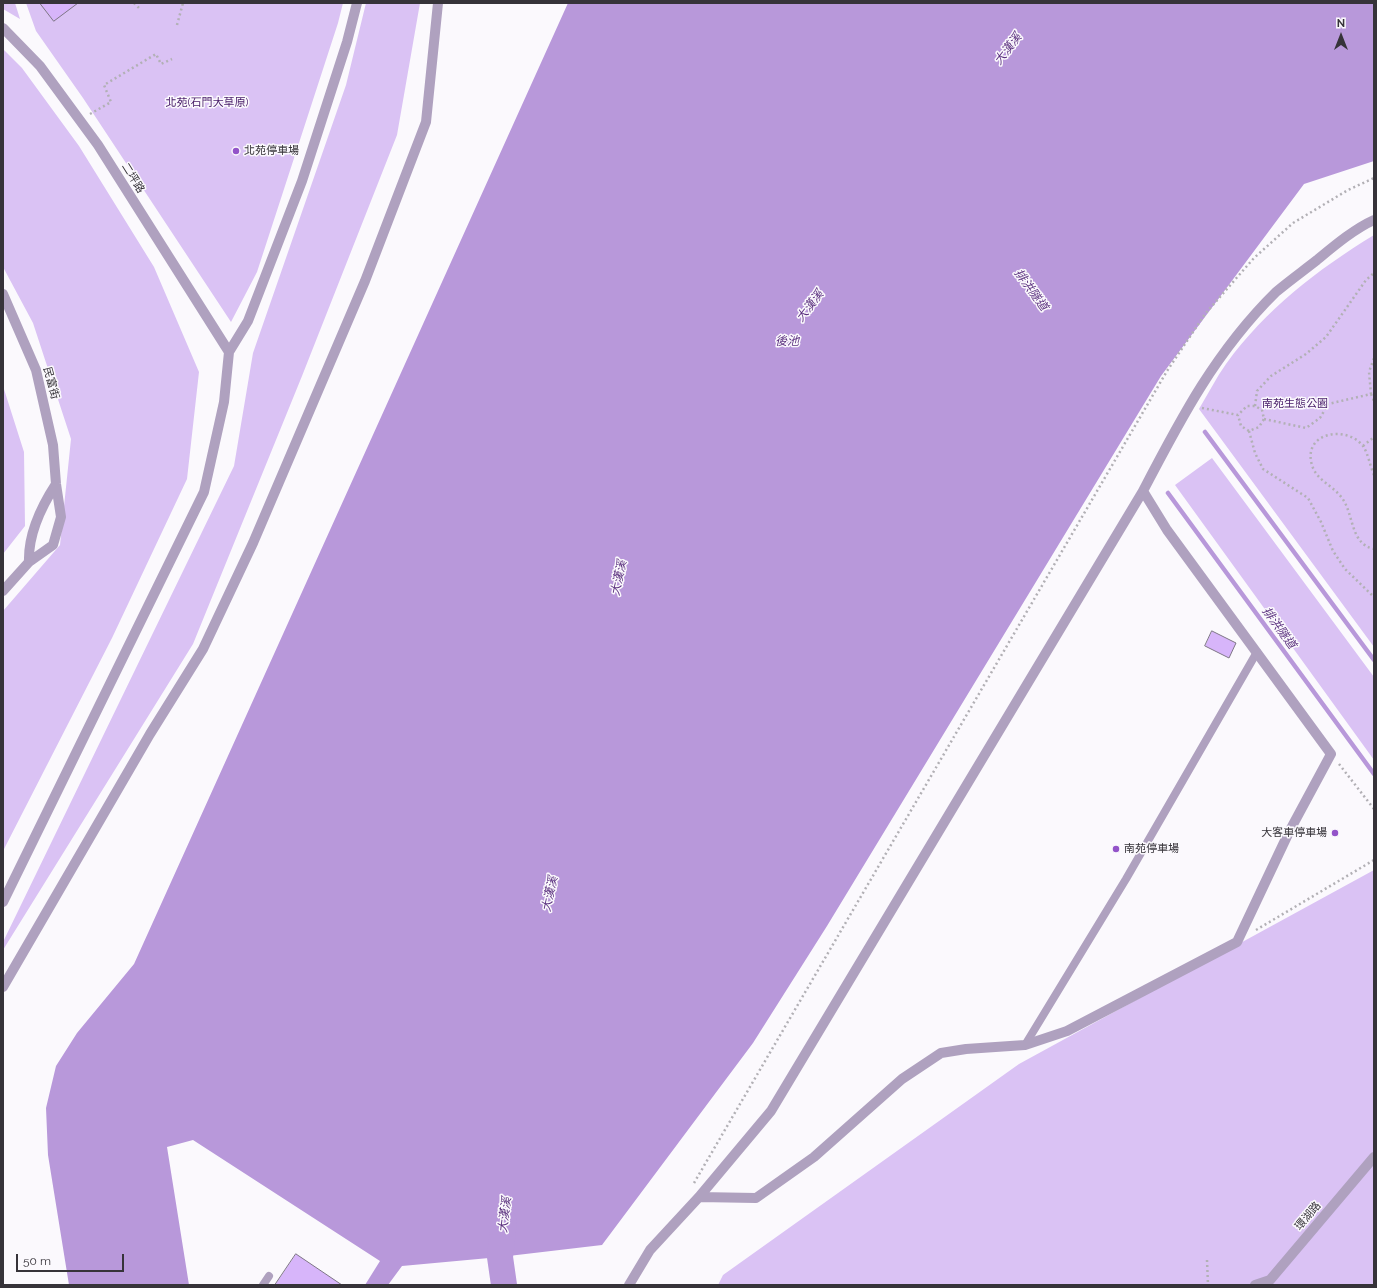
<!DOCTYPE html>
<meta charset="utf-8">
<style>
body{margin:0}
#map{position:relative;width:1377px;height:1288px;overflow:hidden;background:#fbf9fd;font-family:Raleway,sans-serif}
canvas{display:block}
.frame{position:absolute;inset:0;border:4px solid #363339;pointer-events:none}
.north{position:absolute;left:1321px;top:16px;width:40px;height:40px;-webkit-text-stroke:3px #fbf9fd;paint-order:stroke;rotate:0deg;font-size:11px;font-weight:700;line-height:16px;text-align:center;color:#363339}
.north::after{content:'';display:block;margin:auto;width:14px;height:18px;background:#363339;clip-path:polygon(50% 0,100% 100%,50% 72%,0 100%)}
.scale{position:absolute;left:16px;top:1254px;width:108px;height:18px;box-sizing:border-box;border:2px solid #363339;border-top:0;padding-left:5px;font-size:12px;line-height:14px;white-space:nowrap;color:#363339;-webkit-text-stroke:3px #fbf9fd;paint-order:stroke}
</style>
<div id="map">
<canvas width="1377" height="1288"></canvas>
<div class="frame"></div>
<div class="north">N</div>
<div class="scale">50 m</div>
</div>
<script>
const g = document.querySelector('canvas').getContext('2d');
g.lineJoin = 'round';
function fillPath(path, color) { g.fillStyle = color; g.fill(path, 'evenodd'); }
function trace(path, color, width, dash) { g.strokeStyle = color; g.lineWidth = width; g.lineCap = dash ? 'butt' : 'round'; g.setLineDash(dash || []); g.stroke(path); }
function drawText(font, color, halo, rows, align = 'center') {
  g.font = font + ' Raleway,"Noto Sans TC",sans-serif'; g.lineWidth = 3; g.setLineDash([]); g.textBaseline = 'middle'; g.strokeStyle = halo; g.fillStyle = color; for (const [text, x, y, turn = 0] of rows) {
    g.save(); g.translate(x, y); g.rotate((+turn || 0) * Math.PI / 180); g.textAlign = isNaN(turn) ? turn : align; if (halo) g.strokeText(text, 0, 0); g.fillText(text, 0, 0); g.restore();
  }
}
fillPath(new Path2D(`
 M 3,3 L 15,3 L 20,19 L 3,9 Z
 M 26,3 L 343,3 L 338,23 L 257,272 L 231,322 L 83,98 L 36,31 Z
 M 366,3 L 420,3 L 397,135 L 302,376 L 193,644 L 3,950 L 3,942 L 234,466 L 253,353 L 346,85 Z
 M 3,49 L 22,68 L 79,146 L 154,267 L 199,372 L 187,479 L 112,638 L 3,851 L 3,611 L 60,545 L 71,439 L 33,323 L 3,267 Z
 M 1374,235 L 1374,647 L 1199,409 C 1208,394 1216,378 1226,364 C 1266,309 1317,270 1374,235 Z
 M 3,386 L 24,452 L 25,526 L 3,554 Z
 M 1212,458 L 1374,677 L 1374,760 L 1175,485 Z
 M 1374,870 L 1374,1285 L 718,1285 L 723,1275 L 1019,1064 Z`), '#dac2f4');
fillPath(new Path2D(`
 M 568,3 L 1374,3 L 1374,161 L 1304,184 L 1161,376 L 827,926 L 753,1043 L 602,1245 L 500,1257 L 402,1266 L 388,1285 L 365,1285 L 380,1261 L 193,1140 L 167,1147 L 189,1285 L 69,1285 L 48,1155 L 46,1108 L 56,1066 L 77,1033 L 134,964 Z`), '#b898da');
trace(new Path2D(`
 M 1205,432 L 1374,660
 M 1168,493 L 1374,774`), '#b898da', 4.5);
trace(new Path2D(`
 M 504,1221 L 500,1257 L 504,1285`), '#b898da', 26);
const building = new Path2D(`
 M 40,3 L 78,3 L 54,21 Z
 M 1212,631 L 1236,643 L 1229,658 L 1205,646 Z
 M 296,1254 L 342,1285 L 275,1285 Z`);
fillPath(building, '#d7b5fa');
trace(building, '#7e7686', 1);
trace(new Path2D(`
 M 134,3 L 141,10
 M 177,25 L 183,3
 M 90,114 L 111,102 L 104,85 L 156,54 L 161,64 L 172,59
 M 1371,394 L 1374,401
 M 1255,406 L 1257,391 L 1271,376 L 1306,354 L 1326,337 L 1366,280 L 1374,273
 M 1202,408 L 1238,415 L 1247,406 L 1255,406 L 1262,410 L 1264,419 L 1259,427 L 1249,431 L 1241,426 L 1238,415
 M 1264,419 L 1306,428 L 1320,418 L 1328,404 L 1371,394 L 1369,372 L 1374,358
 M 1249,431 L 1255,453 L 1263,469 L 1308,498 L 1321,522 L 1333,551 L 1345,569 L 1374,597
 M 1363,446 L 1374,437
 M 1374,475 C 1370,466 1368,453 1363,446 C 1348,426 1306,431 1311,461 C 1314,480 1332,484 1342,498 C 1354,514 1350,544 1374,549
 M 1339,764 L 1374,809
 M 1256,930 L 1374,860
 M 694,1183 L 1167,371 L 1205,314 L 1254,258 L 1293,223 L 1348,190 L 1374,178
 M 1207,1260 L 1208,1285`), '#b2b0b5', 2.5, [2, 3]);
trace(new Path2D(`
 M 1025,1045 L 1126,879 L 1257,652
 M 263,1285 L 269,1276`), '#afa1bf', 8);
trace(new Path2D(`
 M 3,28 L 40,66 L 98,145 L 229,352
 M 3,294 L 36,370 L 53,445 L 56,484 L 61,517 L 53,545 L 29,562 L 3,591
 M 29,562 C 28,534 41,507 56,484
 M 3,902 L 204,492 L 224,402 L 229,352 L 248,321 L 302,181 L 347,42 L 357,3
 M 3,987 L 150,734 L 203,649 L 253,543 L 365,281 L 426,122 L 438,3
 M 699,1197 L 756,1198 L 814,1157 L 902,1079 L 941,1053 L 966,1049 L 1025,1045 L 1067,1031 L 1237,942 L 1289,832 L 1331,754 L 1167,530 L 1143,491
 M 629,1285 L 650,1250 L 699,1197 L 771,1111 L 1143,491 C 1181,418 1216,351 1276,292 C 1289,281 1303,271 1317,260 C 1334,246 1354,229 1374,220
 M 1255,1285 L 1270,1280 L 1374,1157`), '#afa1bf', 10);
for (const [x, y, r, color] of [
 [236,151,4,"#9353c9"],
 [1335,833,4,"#9353c9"],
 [1116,849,4,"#9353c9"]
]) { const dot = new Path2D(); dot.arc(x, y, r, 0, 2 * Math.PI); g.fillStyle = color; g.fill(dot); trace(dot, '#fbf9fd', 1.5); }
drawText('11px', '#461a67', '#fbf9fd', [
 ["北苑(石門大草原)",207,103],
 ["南苑生態公園",1295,404]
]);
drawText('11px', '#363339', '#fbf9fd', [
 ["北苑停車場",244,151],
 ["大客車停車場",1327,833,"right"],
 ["南苑停車場",1124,849]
], 'left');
drawText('11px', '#363339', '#fbf9fd', [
 ["二坪路",133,178,58],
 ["民富街",51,383,75],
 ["環湖路",1308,1216,-49]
]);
drawText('italic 12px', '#5b317f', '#fbf9fd', [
 ["大漢溪",1008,49,-52],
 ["排洪隧道",1031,290,54],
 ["大漢溪",810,306,-52],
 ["後池",787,341],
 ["大漢溪",619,578,-78],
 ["排洪隧道",1279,628,54],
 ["大漢溪",550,894,-78],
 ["大漢溪",505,1215,-83]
]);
</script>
